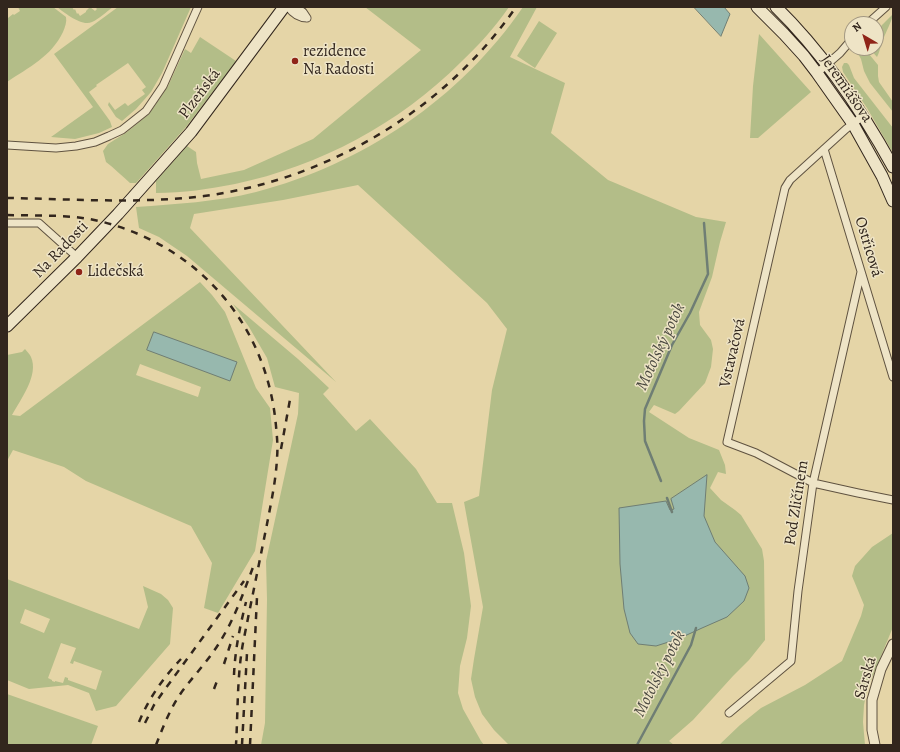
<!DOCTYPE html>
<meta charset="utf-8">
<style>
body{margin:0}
#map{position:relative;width:900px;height:752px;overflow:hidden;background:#e5d5a7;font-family:Alegreya,serif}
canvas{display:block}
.frame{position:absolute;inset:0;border:8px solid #32261d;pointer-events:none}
.north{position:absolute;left:844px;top:16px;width:40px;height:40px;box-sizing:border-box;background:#eee4c6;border:1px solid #a39882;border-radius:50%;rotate:322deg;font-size:11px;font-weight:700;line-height:16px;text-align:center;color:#32261d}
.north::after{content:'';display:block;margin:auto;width:14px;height:18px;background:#8f2418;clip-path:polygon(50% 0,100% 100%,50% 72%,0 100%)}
</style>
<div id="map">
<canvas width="900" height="752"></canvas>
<div class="frame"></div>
<div class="north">N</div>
</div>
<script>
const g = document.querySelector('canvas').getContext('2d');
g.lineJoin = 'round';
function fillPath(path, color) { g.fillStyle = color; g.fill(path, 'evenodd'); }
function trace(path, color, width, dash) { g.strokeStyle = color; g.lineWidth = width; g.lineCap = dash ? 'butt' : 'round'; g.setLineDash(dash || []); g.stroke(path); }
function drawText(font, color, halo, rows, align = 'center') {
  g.font = font + ' Alegreya,serif'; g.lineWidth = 3; g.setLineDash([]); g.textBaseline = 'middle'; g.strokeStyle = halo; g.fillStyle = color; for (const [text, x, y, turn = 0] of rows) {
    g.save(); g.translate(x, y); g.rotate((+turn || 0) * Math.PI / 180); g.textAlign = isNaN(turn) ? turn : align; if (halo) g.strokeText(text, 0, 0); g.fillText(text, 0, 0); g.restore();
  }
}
fillPath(new Path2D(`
 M 18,7 L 53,7 L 66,17 C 67,22 65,27 63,32 C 51,57 29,67 7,82 L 7,20 L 8,19 L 8,18 L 13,14 L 14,15 L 20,11 Z
 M 57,7 L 63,7 L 63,8 L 65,7 L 72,7 L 74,10 L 75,9 L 77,14 L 78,13 L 80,16 L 86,12 L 86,11 L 90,7 L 95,11 L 97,9 L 95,7 L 113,7 C 106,12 99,19 92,22 C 82,27 65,13 57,7 Z
 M 118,7 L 191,7 L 162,73 L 151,92 L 136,109 L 122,121 L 116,117 L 108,105 L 109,102 L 115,110 L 125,103 L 128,106 L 145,94 L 142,90 L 146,87 L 128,63 L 96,85 L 97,86 L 89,92 L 110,121 L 112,127 L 99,133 L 75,139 L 51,137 L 93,107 L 54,54 Z
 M 365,7 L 509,7 C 495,27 479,45 461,62 C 399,124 320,166 235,184 C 209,189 183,193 156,193 L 156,181 L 187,146 L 196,152 L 197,163 L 201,179 L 244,170 L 313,139 L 421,50 Z
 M 523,7 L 537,7 L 510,57 L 565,83 L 551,133 L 608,180 L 696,217 L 726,222 L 720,242 L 712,277 L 699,312 L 700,325 L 711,340 L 713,349 L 711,367 L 705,383 L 679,411 L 675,414 L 654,405 L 649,412 L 689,438 L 719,450 L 725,465 L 726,474 L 718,472 L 710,488 L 721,500 L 735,510 L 741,515 L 762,549 L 764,561 L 765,640 L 749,660 L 733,676 L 693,720 L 669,741 L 674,745 L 509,745 L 494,730 L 482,714 L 475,697 L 471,679 L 474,659 L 483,607 L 464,502 L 479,496 L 492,390 L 507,329 L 487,303 L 358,185 L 283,200 L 194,214 L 190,228 L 336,382 L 187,256 L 159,237 L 139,228 L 136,207 C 176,204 216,202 256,192 C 363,164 460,99 523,7 Z
 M 893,14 C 893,19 883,38 881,45 C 880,49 879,53 877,57 L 869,48 L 876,48 L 876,32 L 881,26 Z
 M 539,21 L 557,33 L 535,68 L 517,56 Z
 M 759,34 L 811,92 L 758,138 L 750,138 L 753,86 Z
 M 200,37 L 236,61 L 186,127 L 136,183 L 130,183 C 122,176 114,168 106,162 L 103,151 L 108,144 L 127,132 L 149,114 L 168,86 L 185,49 L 191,53 Z
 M 859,48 L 864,48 L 878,65 L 878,76 L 879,82 L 893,102 L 893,112 L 870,83 L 864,71 L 861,59 L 856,50 Z
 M 844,63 L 847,63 L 849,65 L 854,78 L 893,128 L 893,153 L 867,108 L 843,72 L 842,67 Z
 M 200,282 L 212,295 L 225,312 L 256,388 L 270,408 L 273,440 L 255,551 L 218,613 L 204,608 L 212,563 L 191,526 L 86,481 L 64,467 L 13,450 L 7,461 L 7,355 L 22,352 L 25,349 C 27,352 30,354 31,357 C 39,375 21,399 12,415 L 20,416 ZM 140,364 L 201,387 L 198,397 L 136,375 Z
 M 233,304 L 298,359 L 329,388 L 323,394 L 356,431 L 370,419 L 416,469 L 437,503 L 452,503 L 464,553 L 471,606 L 467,638 L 460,666 L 458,693 L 463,709 L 481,741 L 484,745 L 261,745 L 265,723 L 267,599 L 266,561 L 298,414 L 299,393 L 275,387 L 267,358 L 249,327 Z
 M 893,533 L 893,627 L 867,690 L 864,705 L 863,722 L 865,745 L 719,745 L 740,725 L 761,708 L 805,685 L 842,661 L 861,616 L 864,605 L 852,576 L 855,566 L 872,547 Z
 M 7,579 L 139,629 L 148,607 L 143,586 L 161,594 L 168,600 L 173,608 L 170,644 L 116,706 L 96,711 L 89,693 L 68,685 L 29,689 L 7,680 ZM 25,609 L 50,619 L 44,633 L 20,623 ZM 61,643 L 76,648 L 70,663 L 73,664 L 74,661 L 102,671 L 96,690 L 68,680 L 68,678 L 65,677 L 63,683 L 55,681 L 55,682 L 52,681 L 52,680 L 48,678 Z
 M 7,694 L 98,726 L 91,745 L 7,745 Z`), '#b3bd88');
const water = new Path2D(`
 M 694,7 L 724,7 L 730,14 L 721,36 Z
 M 154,332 L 237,362 L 230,381 L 147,350 Z
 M 707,475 L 704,516 L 715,542 L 745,576 L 749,588 L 744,601 L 727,617 L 702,628 L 678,639 L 656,646 L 638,644 L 630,633 L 624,609 L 620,564 L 619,508 L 666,501 L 670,510 L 674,509 L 671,499 Z`);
fillPath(water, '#97b8ae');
trace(water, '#6f7e74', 1);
trace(new Path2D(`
 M 661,481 L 645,441 L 644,421 L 645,409 L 672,345 L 690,313 L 708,274 L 704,223
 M 667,498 L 672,512
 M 637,745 L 691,645 L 696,628`), '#6f7e74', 2.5);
const minor = new Path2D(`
 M 288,7 C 293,14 299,18 307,18
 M 296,7 L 303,12 L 307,18
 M 867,24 L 886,7
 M 817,73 L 840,53 L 852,39
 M 863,116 L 846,129 L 790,180 L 785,188 L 727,442 L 756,453 L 813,483 L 858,493 L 893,500
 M 7,145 L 56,148 L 76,146 L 95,142 L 109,136 L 122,130 L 146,111 L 163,86 L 198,7
 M 824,149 L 893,377
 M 7,223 L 39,223 L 77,257
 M 729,713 L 791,661 L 798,591 L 813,483 L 861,272`);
const tertiary = new Path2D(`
 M 875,745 L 872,730 L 872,700 L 881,669 L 893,644`);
const secondary = new Path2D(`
 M 757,7 L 784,34 L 804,56 L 817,73 L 853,124 L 882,176 L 893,201
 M 776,7 C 823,53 861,109 893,167
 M 7,326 L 77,257 L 118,214 L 191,132 L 284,7`);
trace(minor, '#5f5240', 9);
trace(tertiary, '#5f5240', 11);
trace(secondary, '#32261d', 13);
trace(minor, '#eee4c6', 7);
trace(tertiary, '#eee4c6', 9);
trace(secondary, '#eee4c6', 11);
trace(new Path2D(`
 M 7,198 C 72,199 140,204 204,196 C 327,180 445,110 516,7
 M 7,215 C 38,216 69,214 99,221 C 198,245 267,324 276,426 C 277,437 278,447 277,458 C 276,480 271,503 267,524 C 259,564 251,603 243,643 C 237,676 238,711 236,745
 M 281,449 L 291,394
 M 224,664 L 233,636
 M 234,675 C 235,650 240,626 246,602
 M 214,689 L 217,681
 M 139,722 C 149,698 163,678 181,659
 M 145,723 L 154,705 L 163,692 L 244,581
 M 156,745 C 163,727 170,709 181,693 C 194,675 210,659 221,640 C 236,616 245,588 255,562
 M 242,745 L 247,653
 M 250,745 L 257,597`), '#32261d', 2.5, [7, 7]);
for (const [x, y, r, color] of [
 [295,61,4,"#8f2418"],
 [79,272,4,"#8f2418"]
]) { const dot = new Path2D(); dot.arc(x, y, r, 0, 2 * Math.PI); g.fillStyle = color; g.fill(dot); trace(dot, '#eee4c6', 1.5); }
drawText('16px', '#32261d', '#eee4c6', [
 ["rezidence",303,52],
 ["Na Radosti",303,70],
 ["Lidečská",87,272]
], 'left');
drawText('16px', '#32261d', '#eee4c6', [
 ["Jeremiášova",846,89,55],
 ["Plzeňská",200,94,-53],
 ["Ostřicová",868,247,73],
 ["Na Radosti",61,250,-46],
 ["Vstavačová",733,353,-77],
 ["Pod Zličínem",797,503,-81],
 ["Sárská",866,678,-74]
]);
drawText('italic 17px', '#4b4a41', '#eee4c6', [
 ["Motolský potok",661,347,-65],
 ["Motolský potok",660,674,-63]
]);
</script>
